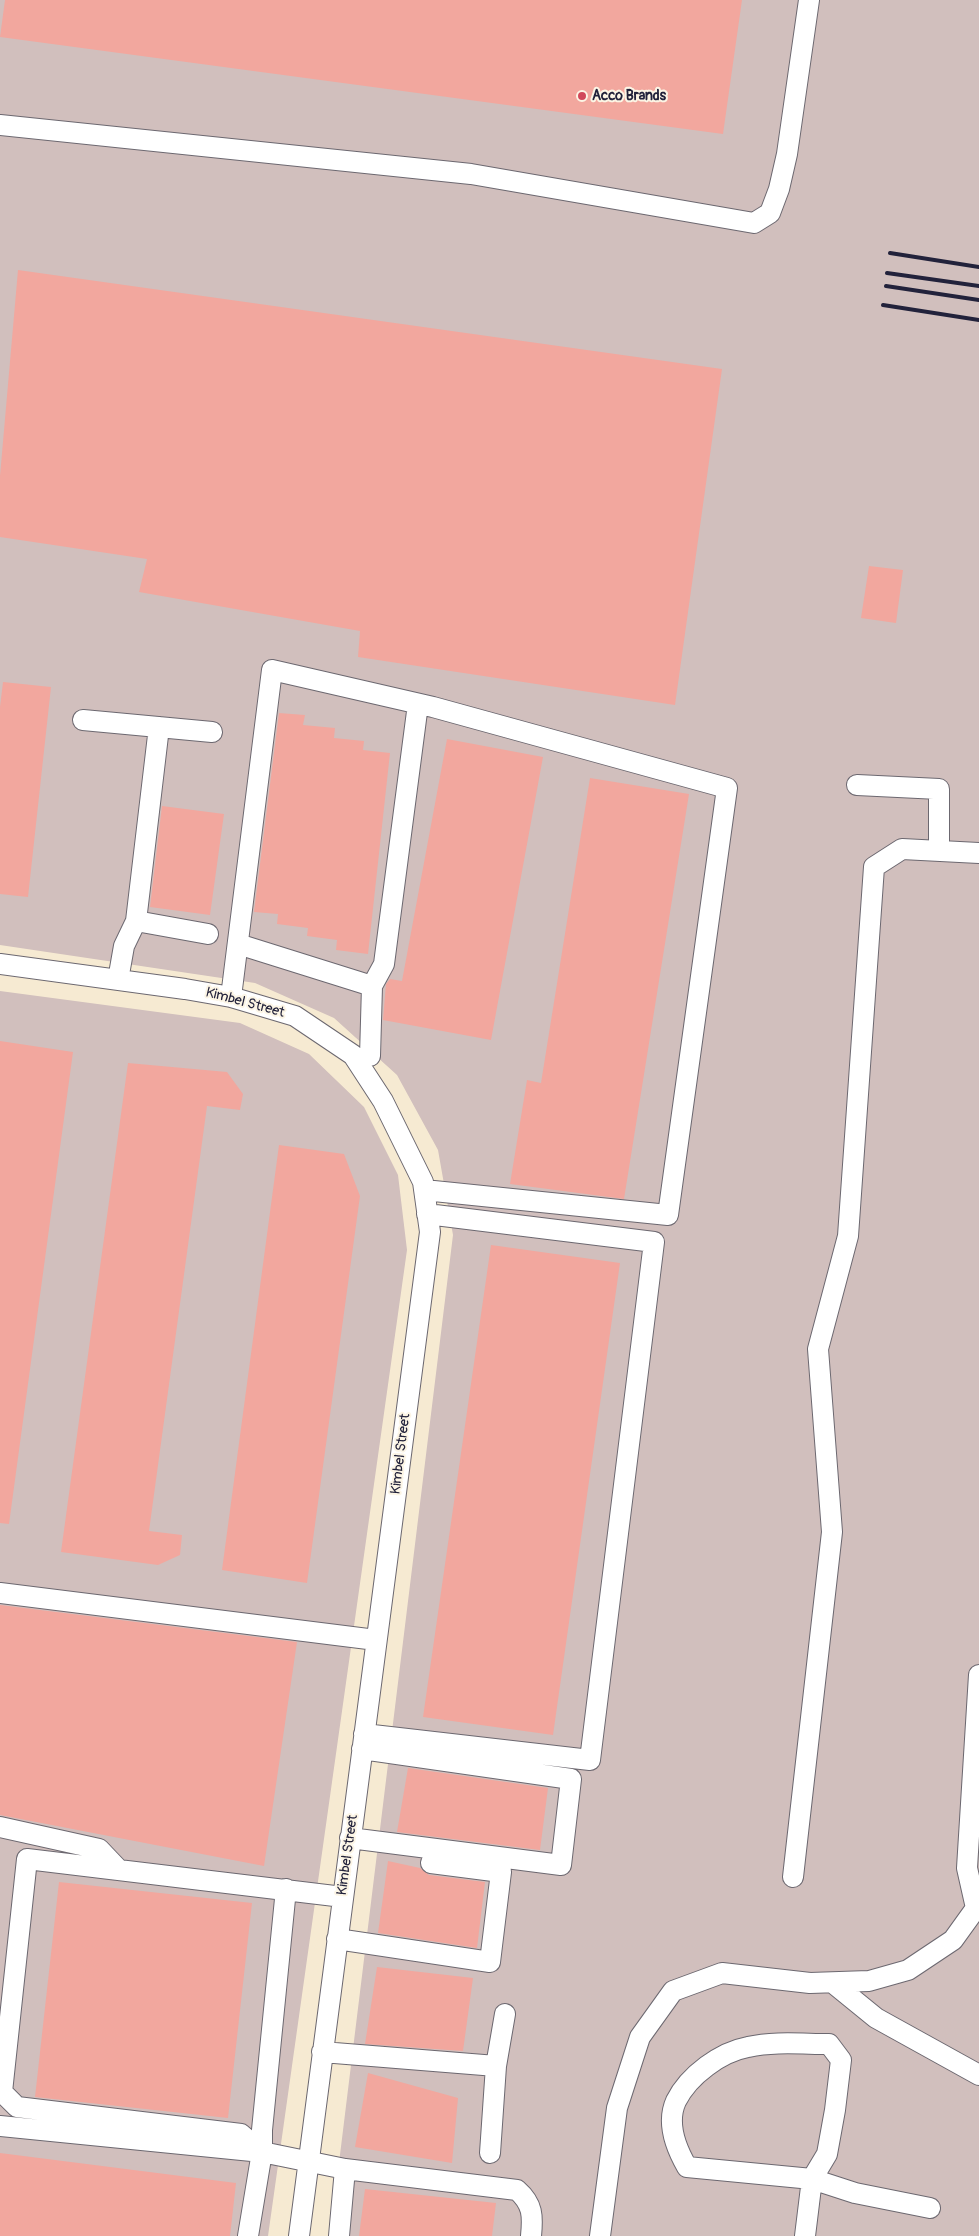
<!DOCTYPE html>
<style>
body{margin:0}
canvas{display:block;background:#f6ead2}
</style>
<canvas width="979" height="2236"></canvas>
<script>
const g = document.querySelector('canvas').getContext('2d');
g.lineJoin = 'round';
function fillPath(path, color) { g.fillStyle = color; g.fill(path, 'evenodd'); }
function trace(path, color, width, dash) { g.strokeStyle = color; g.lineWidth = width; g.lineCap = dash ? 'butt' : 'round'; g.setLineDash(dash || []); g.stroke(path); }
function drawText(font, color, halo, rows, align = 'center') {
  g.font = font + ' Pangolin,sans-serif'; g.lineWidth = 4; g.setLineDash([]); g.textBaseline = 'middle'; g.strokeStyle = halo; g.fillStyle = color; for (const [text, x, y, turn = 0] of rows) {
    g.save(); g.translate(x, y); g.rotate((+turn || 0) * Math.PI / 180); g.textAlign = isNaN(turn) ? turn : align; if (halo) g.strokeText(text, 0, 0); g.fillText(text, 0, 0); g.restore();
  }
}
fillPath(new Path2D(`
 M 0,0 L 979,0 L 979,2236 L 330,2236 L 453,1235 L 438,1150 L 397,1075 L 334,1018 L 255,983 L 0,945 Z
 M 0,991 L 240,1023 L 309,1054 L 364,1107 L 398,1175 L 407,1250 L 268,2236 L 0,2236 Z`), '#d1bfbd');
fillPath(new Path2D(`
 M 5,0 L 742,0 L 723,134 L 0,37 Z
 M 18,270 L 722,369 L 675,705 L 358,657 L 360,631 L 139,592 L 147,559 L 0,537 L 0,476 Z
 M 869,566 L 903,570 L 896,623 L 861,618 Z
 M 3,682 L 51,687 L 28,897 L 0,894 L 0,707 Z
 M 279,713 L 305,715 L 303,725 L 335,728 L 334,738 L 364,741 L 363,750 L 390,753 L 368,954 L 336,950 L 337,940 L 307,936 L 308,928 L 277,924 L 278,914 L 254,912 Z
 M 447,739 L 543,757 L 491,1040 L 383,1020 L 386,984 L 390,979 L 402,981 Z
 M 590,778 L 689,794 L 624,1199 L 510,1184 L 527,1080 L 541,1083 Z
 M 162,806 L 224,814 L 210,915 L 150,907 Z
 M 0,1041 L 73,1052 L 9,1524 L 0,1523 Z
 M 128,1063 L 227,1072 L 243,1094 L 240,1110 L 207,1106 L 149,1531 L 182,1535 L 180,1555 L 158,1565 L 61,1552 Z
 M 279,1145 L 344,1154 L 360,1196 L 307,1583 L 222,1570 Z
 M 491,1245 L 620,1263 L 553,1735 L 423,1717 Z
 M 0,1605 L 297,1642 L 264,1866 L 0,1815 Z
 M 408,1768 L 548,1788 L 540,1850 L 397,1832 Z
 M 388,1861 L 420,1868 L 429,1875 L 485,1882 L 477,1948 L 378,1933 Z
 M 59,1882 L 252,1903 L 228,2118 L 35,2097 Z
 M 377,1967 L 473,1978 L 463,2051 L 365,2044 Z
 M 368,2073 L 458,2098 L 452,2163 L 355,2147 Z
 M 0,2153 L 236,2183 L 230,2236 L 0,2236 Z
 M 365,2189 L 496,2203 L 492,2236 L 359,2236 Z`), '#f2a79e');
const minor = new Path2D(`
 M 0,125 L 471,174 L 754,223 L 770,213 L 779,189 L 787,154 L 809,0
 M 83,720 L 212,732
 M 857,785 L 939,789 L 939,851
 M 136,921 L 208,934
 M 238,944 L 372,986 L 384,964 L 418,704
 M 0,964 L 185,989 L 231,997 L 295,1016 L 353,1055 L 383,1101 L 423,1182 L 430,1232 L 299,2236
 M 118,980 L 124,946 L 136,921 L 159,727
 M 231,997 L 272,670 L 433,707 L 727,788 L 668,1215 L 424,1190
 M 370,1056 L 372,986
 M 0,1593 L 376,1640
 M 364,1734 L 590,1760 L 654,1242 L 427,1214
 M 0,1827 L 99,1849 L 119,1870
 M 350,1838 L 561,1865 L 571,1779 L 362,1749
 M 793,1877 L 832,1532 L 818,1349 L 848,1236 L 874,867 L 902,849 L 979,853
 M 337,1939 L 490,1962 L 501,1872 L 431,1863
 M 833,1983 L 876,2018 L 979,2075
 M 322,2052 L 496,2066 L 490,2153
 M 496,2066 L 505,2014
 M 0,2126 L 262,2152 L 345,2169 L 517,2190 C 533,2204 533,2216 531,2236
 M 262,2152 L 241,2134 L 17,2107 L 2,2092 L 27,1859 L 343,1897
 M 248,2236 L 262,2152 L 262,2130 L 286,1889
 M 339,2236 L 345,2169
 M 600,2236 L 617,2108 L 640,2037 L 673,1991 L 722,1973 L 810,1983 L 869,1981 L 908,1970 L 953,1940 L 976,1908 L 967,1868 L 979,1675
 M 805,2236 L 812,2179 L 827,2154 L 835,2110 L 841,2060 L 829,2044 C 803,2044 774,2041 748,2047 C 721,2052 689,2075 676,2101 C 666,2123 676,2148 687,2167 L 812,2179 L 855,2193 L 930,2208`);
trace(minor, '#6c6870', 22);
trace(minor, '#fff', 20);
trace(new Path2D(`
 M 890,253 L 979,267
 M 887,273 L 979,286
 M 886,286 L 979,300
 M 883,305 L 979,320`), '#22223b', 4);
for (const [x, y, r, color] of [
 [582,96,5,"#d1495b"]
]) { const dot = new Path2D(); dot.arc(x, y, r, 0, 2 * Math.PI); g.fillStyle = color; g.fill(dot); trace(dot, '#fcf5e5', 2); }
drawText('bold 14px', '#22223b', '#fcf5e5', [
 ["Acco Brands",592,96]
], 'left');
drawText('14px', '#22223b', '#fcf5e5', [
 ["Kimbel Street",245,1003,15],
 ["Kimbel Street",401,1454,-83],
 ["Kimbel Street",348,1855,-82]
]);
</script>
